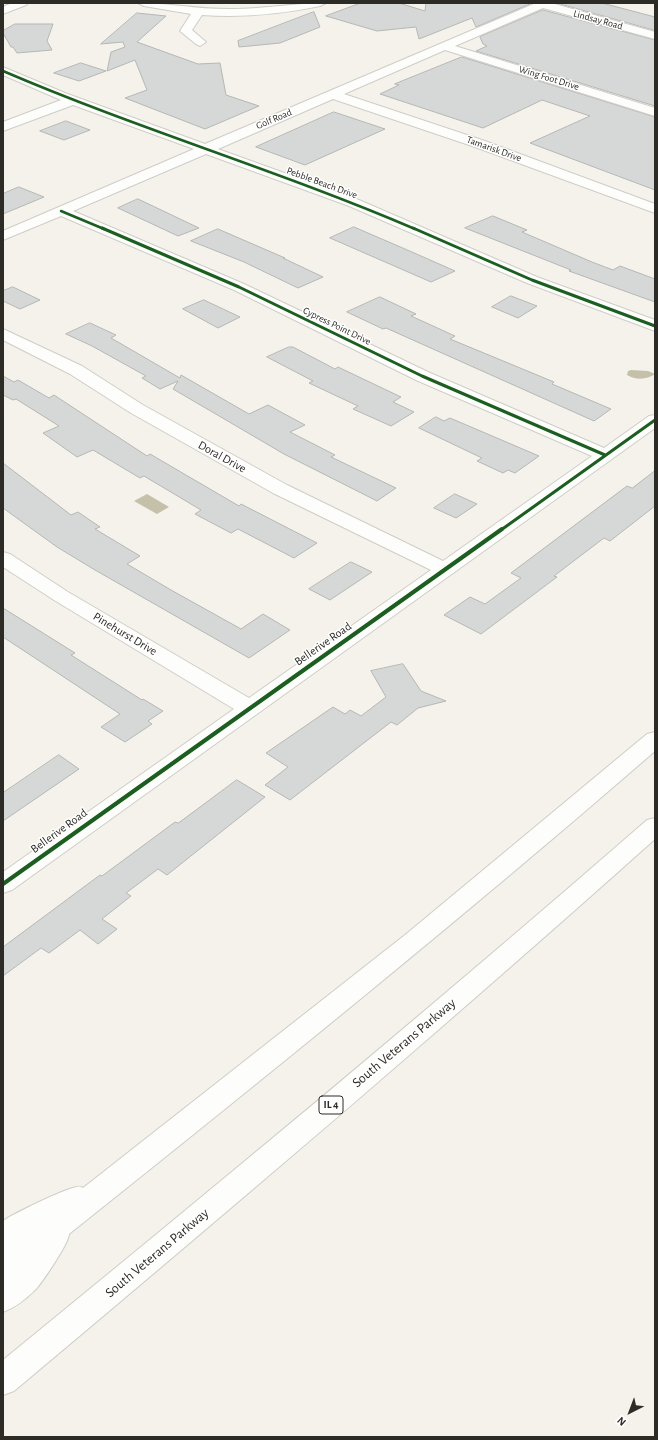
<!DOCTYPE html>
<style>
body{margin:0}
#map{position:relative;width:658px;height:1440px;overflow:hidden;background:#f4f2ea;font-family:"Alegreya Sans",sans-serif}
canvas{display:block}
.frame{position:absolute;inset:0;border:4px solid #2d2b26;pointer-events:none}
.north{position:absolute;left:610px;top:1392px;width:40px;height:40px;-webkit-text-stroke:3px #fff;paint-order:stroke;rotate:222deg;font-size:11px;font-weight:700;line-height:16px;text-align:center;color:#2d2b26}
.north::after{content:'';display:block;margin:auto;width:14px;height:18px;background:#2d2b26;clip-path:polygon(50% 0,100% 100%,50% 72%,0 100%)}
</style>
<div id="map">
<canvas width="658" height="1440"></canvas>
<div class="frame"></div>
<div class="north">N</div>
</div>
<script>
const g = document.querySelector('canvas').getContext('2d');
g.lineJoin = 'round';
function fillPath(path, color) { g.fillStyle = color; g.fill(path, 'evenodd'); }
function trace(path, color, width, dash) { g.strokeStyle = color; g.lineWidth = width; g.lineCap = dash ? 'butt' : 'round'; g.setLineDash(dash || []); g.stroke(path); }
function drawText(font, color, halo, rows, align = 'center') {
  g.font = font + ' "Alegreya Sans",sans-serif'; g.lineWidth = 3; g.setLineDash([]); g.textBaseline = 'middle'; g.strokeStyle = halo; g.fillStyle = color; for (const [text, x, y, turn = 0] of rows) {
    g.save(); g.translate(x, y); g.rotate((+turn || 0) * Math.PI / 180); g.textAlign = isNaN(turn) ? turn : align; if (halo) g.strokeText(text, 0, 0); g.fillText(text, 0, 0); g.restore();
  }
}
fillPath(new Path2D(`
 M 631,370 L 648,371 L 655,374 C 647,380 635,380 627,375 L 628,371 Z
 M 147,494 L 169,507 L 157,514 L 134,501 Z`), '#c5c0aa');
const building = new Path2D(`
 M 361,3 L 399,3 L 425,11 L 426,3 L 532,3 L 476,27 L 472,18 L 419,39 L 416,27 L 377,31 L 326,16 Z
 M 557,3 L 602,3 L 655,17 L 655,30 Z
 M 543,10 L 655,40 L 655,106 L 476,51 L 487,46 L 483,44 L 480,37 Z
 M 314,12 L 320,27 L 280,43 L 239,47 L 238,41 Z
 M 137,13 L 166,16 L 137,42 L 198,64 L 220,63 L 226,95 L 259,106 L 205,129 L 125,98 L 147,90 L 135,60 L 107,71 L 111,52 L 125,47 L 123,42 L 101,44 Z
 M 15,24 L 53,24 L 47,41 L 52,50 L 17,53 L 13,47 L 11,47 L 3,33 L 3,31 Z
 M 462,57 L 655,117 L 655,190 L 530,143 L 590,116 L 542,100 L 483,128 L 380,94 L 399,85 L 395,84 Z
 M 81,63 L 106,71 L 79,81 L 54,73 Z
 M 334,112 L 385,129 L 305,165 L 256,147 Z
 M 66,121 L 90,130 L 64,140 L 40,131 Z
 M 19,187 L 44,197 L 3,214 L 3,194 Z
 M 138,199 L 199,228 L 178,236 L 118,208 Z
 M 493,216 L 527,230 L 522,232 L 592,262 L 613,270 L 620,266 L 655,279 L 655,302 L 569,271 L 571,270 L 465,228 Z
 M 354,227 L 412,252 L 455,271 L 431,282 L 330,238 Z
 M 218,229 L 285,258 L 283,258 L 323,277 L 298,288 L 244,262 L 191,241 Z
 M 13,287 L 40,300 L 20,309 L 3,301 L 3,291 Z
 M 511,296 L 537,306 L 518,318 L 492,307 Z
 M 380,297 L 416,314 L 411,316 L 455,336 L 450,339 L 554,382 L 552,384 L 611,409 L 594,421 L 386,328 L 383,329 L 347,312 Z
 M 204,300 L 240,317 L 218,328 L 183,309 Z
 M 90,323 L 116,335 L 111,338 L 180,378 L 181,375 L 249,414 L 268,405 L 305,425 L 290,432 L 335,455 L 331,457 L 396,488 L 377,501 L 284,454 L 173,389 L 178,381 L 160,389 L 142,378 L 146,376 L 92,346 L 66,334 Z
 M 289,347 L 293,347 L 335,369 L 338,367 L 401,397 L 393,402 L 414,412 L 391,426 L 353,409 L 358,406 L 309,383 L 313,381 L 267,357 Z
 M 3,376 L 14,382 L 18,380 L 49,398 L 54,395 L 147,456 L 150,454 L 239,506 L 241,504 L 317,543 L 294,558 L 238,529 L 231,533 L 195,514 L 201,510 L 144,476 L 140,478 L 93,450 L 77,457 L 43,433 L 59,426 L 16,399 L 13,400 L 3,395 Z
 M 436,417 L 444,421 L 450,418 L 539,456 L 515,473 L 508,470 L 503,473 L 477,461 L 482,458 L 419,428 Z
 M 3,463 L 71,515 L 78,512 L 100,527 L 95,529 L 140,556 L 127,564 L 171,590 L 241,629 L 263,614 L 290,630 L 249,658 L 95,570 L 57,547 L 3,508 Z
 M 655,471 L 655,506 L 610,541 L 604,538 L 554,576 L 557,577 L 481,634 L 444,615 L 470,597 L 485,604 L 521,578 L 511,573 L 627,486 L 632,488 Z
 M 455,494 L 477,504 L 456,518 L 434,508 Z
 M 351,562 L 372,572 L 330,600 L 309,589 Z
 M 3,608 L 75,653 L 71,655 L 142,700 L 143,699 L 163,711 L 148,721 L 152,724 L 125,742 L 101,727 L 120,714 L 3,637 Z
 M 403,664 L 421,691 L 446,701 L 418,708 L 397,725 L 391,722 L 290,800 L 265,785 L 288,767 L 266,753 L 333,707 L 345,714 L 350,710 L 361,716 L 386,697 L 371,671 Z
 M 59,755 L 79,769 L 3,821 L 3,793 Z
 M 237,780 L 265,797 L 167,875 L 158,869 L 126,893 L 131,896 L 102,919 L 117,929 L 98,944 L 80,930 L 49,953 L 41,948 L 3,976 L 3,947 L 100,875 L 102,876 L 175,822 L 178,823 Z`);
fillPath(building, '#d6d8d7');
trace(building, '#b5b7b5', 1);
const minor = new Path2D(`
 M 12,3 L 28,3 L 26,5 L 3,14 L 3,7 Z
 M 138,3 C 170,3 201,10 234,9 C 264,9 295,3 326,3 L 320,6 C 281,14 242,18 202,15 L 192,30 L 206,42 L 200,46 L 196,44 L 180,31 L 191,14 L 144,6 Z
 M 536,3 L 551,3 L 655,32 L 655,39 L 543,8 L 455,46 L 655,108 L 655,116 L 445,50 L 344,94 L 485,141 L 655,204 L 655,213 L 475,147 L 333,99 L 218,149 L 359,200 L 537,277 L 655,320 L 655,331 L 527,283 L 349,206 L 206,154 L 73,211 L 244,284 L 428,372 L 604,448 L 649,416 L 655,415 L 655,428 L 12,890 L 3,893 L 3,872 L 234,709 L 54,600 L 3,567 L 3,552 L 10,554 L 68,592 L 249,698 L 431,570 L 273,493 L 131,413 L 70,374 L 3,340 L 3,329 L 82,366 L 143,405 L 287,485 L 443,561 L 592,456 L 416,380 L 234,290 L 61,216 L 3,240 L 3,231 L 194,149 L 73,105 L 3,131 L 3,122 L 61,100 L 3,75 L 3,67 L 65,93 L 205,144 Z`);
const highway = new Path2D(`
 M 655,732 L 655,751 C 464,917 267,1076 69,1234 C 69,1243 43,1281 36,1289 C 26,1299 16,1307 3,1312 L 3,1221 C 13,1214 66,1188 77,1187 C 79,1186 81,1187 83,1188 L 405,935 L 647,734 Z
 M 655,818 L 655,839 C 445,1027 230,1210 14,1391 L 3,1395 L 3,1360 C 220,1183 436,1004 647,820 Z`);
trace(minor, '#cfcdc7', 2);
trace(highway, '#cfcdc7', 2);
fillPath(minor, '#fdfdfc');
fillPath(highway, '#fdfdfc');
trace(new Path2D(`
 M 3,71 C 138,129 280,171 415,229
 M 61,211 L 104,229`), '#1b5e20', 2.5);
trace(new Path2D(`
 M 102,228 L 239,287 L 422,376 L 605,455
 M 413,228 L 532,280 L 655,326
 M 501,530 L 655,420`), '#1b5e20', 3);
trace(new Path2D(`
 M 3,884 L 502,529`), '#1b5e20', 4);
drawText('10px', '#2d2b26', '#fff', [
 ["Lindsay Road",598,20,15],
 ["Wing Foot Drive",549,78,17],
 ["Golf Road",274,119,-23],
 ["Tamarisk Drive",494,149,20],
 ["Pebble Beach Drive",322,183,20],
 ["Cypress Point Drive",337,326,26]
]);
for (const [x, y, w] of [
 [331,1105,24]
]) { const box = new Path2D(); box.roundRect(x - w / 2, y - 9, w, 18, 3); g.fillStyle = '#fff'; g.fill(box); trace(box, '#2d2b26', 1); }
drawText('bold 11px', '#2d2b26', null, [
 ["IL 4",331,1105]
]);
drawText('12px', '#2d2b26', '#fff', [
 ["Doral Drive",222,457,29],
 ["Pinehurst Drive",125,634,31],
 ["Bellerive Road",323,644,-35],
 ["Bellerive Road",59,831,-36]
]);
drawText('14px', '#2d2b26', '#fff', [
 ["South Veterans Parkway",404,1043,-40],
 ["South Veterans Parkway",157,1253,-40]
]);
</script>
